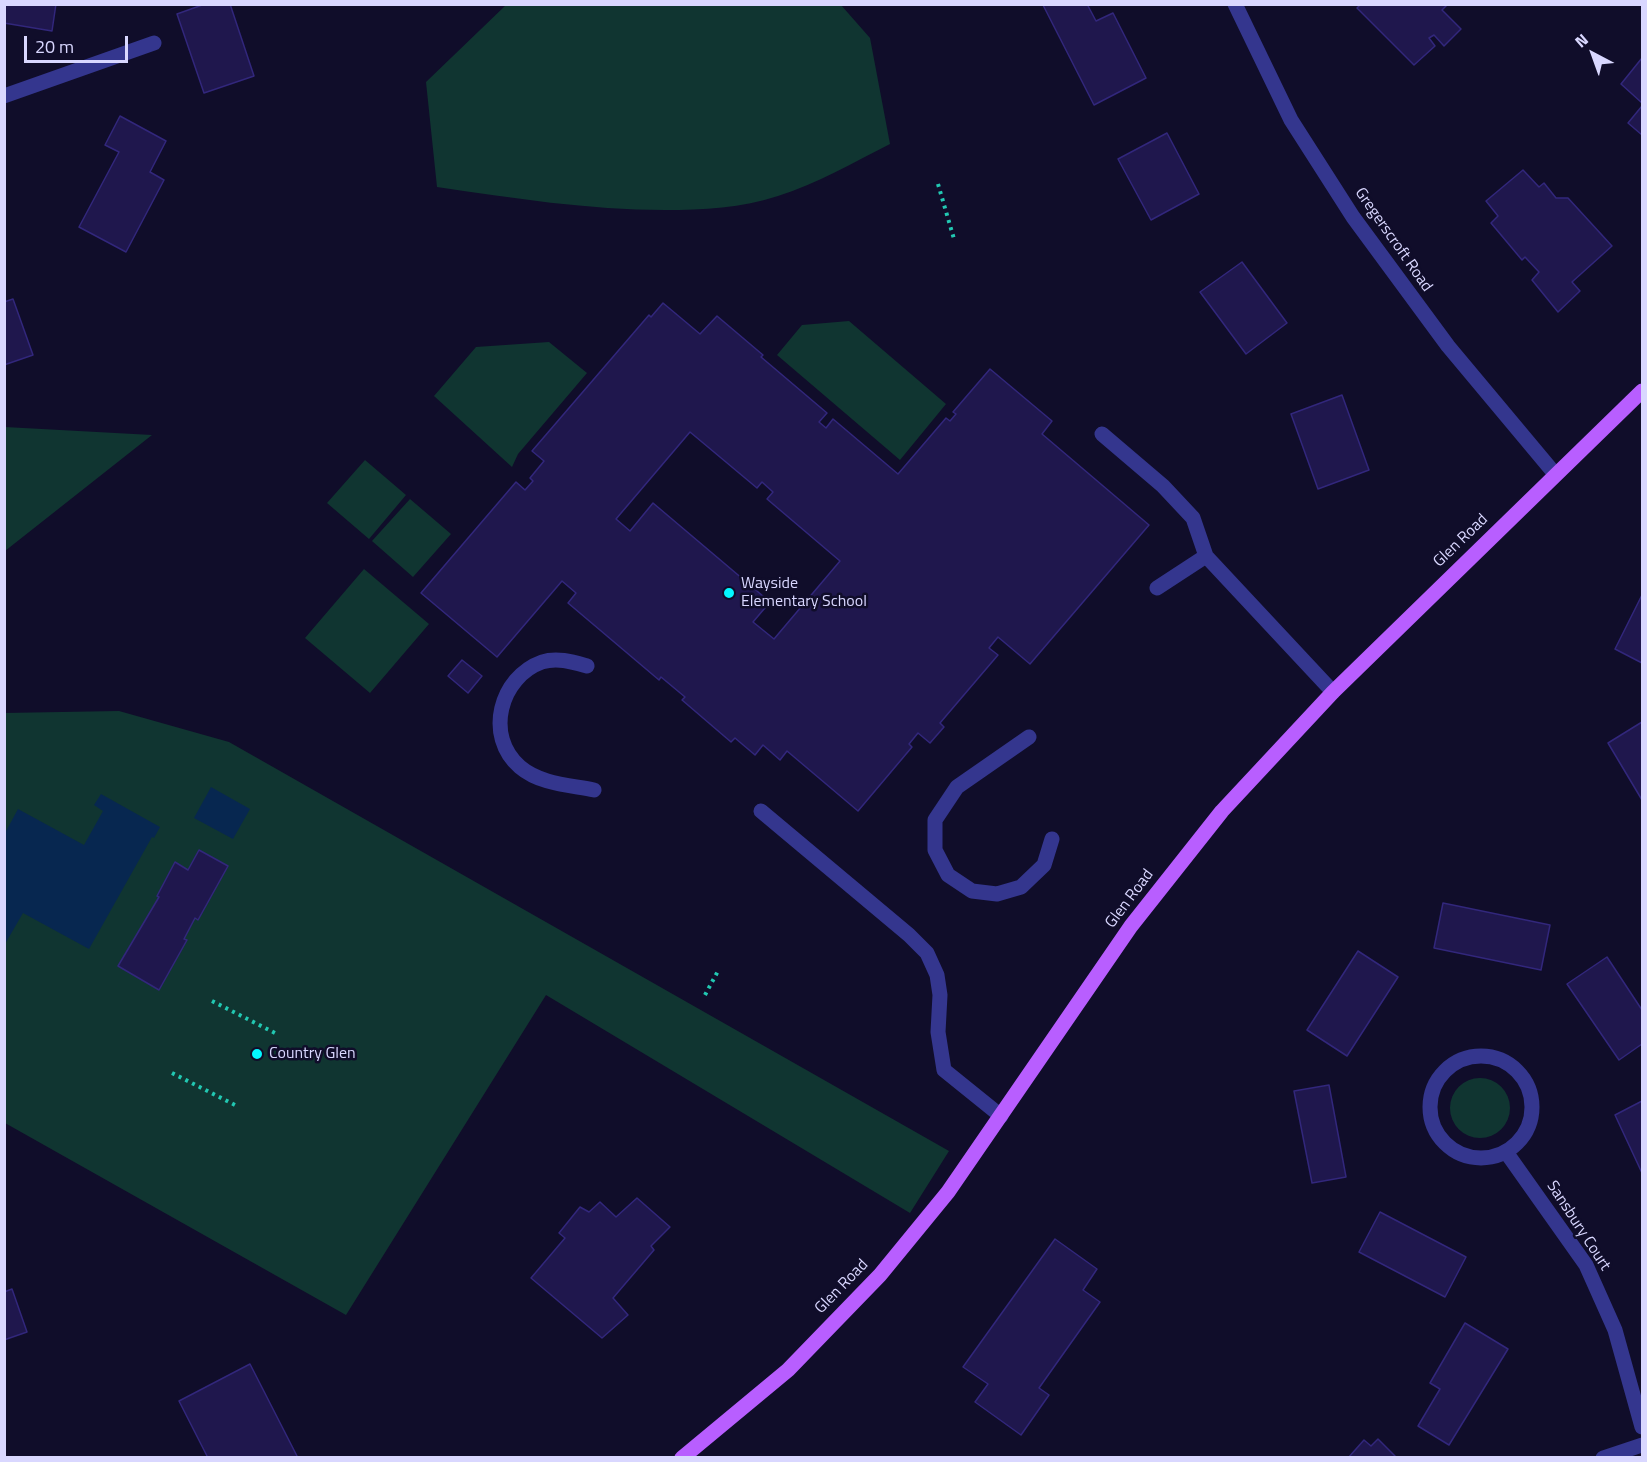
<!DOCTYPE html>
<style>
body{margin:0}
#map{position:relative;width:1647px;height:1462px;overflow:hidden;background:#100d2a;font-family:"Titillium Web",sans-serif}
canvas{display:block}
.frame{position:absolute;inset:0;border:6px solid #d9d7ff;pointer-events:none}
.north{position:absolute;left:1563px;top:24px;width:60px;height:60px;-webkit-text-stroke:4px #100d2a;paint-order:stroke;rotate:319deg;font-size:16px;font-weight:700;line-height:24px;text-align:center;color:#d9d7ff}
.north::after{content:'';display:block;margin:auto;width:21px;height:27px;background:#d9d7ff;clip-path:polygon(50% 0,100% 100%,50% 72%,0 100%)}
.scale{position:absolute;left:24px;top:36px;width:104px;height:27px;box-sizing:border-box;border:3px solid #d9d7ff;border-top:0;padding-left:8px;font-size:18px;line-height:21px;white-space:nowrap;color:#d9d7ff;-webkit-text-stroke:4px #100d2a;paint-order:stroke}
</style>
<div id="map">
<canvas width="1647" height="1462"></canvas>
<div class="frame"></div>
<div class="north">N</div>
<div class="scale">20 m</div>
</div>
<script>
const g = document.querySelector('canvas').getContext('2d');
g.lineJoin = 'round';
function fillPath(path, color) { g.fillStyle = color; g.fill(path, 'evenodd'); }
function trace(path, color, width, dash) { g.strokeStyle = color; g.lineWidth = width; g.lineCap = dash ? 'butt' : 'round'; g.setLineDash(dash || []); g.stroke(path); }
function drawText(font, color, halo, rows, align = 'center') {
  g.font = font + ' "Titillium Web",sans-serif'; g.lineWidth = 5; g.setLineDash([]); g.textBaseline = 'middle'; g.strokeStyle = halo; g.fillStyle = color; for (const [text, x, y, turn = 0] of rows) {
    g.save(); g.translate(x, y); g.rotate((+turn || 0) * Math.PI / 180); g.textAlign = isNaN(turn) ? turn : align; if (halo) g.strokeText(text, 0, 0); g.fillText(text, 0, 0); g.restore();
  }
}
fillPath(new Path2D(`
 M 506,5 L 841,5 L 870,38 L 890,144 C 854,162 817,184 778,196 C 742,208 703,210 665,210 C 588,210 513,198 437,187 L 426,82 Z
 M 849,321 L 946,404 L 900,460 L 777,355 L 802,325 Z
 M 549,342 L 587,373 L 518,454 L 512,467 L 434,396 L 476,347 Z
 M 5,427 L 152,435 L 5,551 Z
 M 365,460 L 406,495 L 369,539 L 327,503 Z
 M 410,499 L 451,534 L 413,577 L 372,541 Z
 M 364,569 L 429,624 L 370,693 L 305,638 Z
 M 119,711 L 229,742 L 949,1151 L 910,1213 L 546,995 L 346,1315 L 5,1123 L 4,713 Z
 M1450 1108a30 30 0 1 1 60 0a30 30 0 1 1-60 0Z`), '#103531');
fillPath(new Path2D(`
 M 211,787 L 250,809 L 233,839 L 194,818 Z
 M 101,794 L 160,827 L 154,838 L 152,837 L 89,949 L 23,913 L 5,944 L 5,833 L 18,809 L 84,845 L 103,811 L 94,805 Z`), '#072750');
const building = new Path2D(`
 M 4,4 L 56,4 L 52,31 L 4,23 Z
 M 205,4 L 230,4 L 254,76 L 204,93 L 177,14 Z
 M 1087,4 L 1096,21 L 1113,13 L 1146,78 L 1094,105 L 1043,5 Z
 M 1361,4 L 1448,4 L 1442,10 L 1461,29 L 1444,46 L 1434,35 L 1429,38 L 1435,46 L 1414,65 L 1357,8 Z
 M 1642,58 L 1642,103 L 1621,84 Z
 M 1642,106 L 1642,135 L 1628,123 Z
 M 120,116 L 166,141 L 150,172 L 164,180 L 126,252 L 79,227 L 119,152 L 105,145 Z
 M 1167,133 L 1199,194 L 1151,220 L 1118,159 Z
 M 1523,170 L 1539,187 L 1544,183 L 1556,198 L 1568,198 L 1612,246 L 1572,282 L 1580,291 L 1558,312 L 1532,280 L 1539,272 L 1525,257 L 1522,260 L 1491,223 L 1498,216 L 1486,201 Z
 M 1242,262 L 1287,323 L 1246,354 L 1200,292 Z
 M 13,299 L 33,355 L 4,365 L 4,302 Z
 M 663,303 L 700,334 L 717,316 L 763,355 L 761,357 L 827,413 L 819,422 L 826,428 L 833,419 L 898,474 L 946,418 L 950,421 L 956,414 L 953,412 L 990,369 L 1052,421 L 1042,434 L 1149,525 L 1030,664 L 998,637 L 989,648 L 998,655 L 940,723 L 944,727 L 930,743 L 918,733 L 909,744 L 912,747 L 858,811 L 787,751 L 780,760 L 763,745 L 755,755 L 735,738 L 731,742 L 682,700 L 685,697 L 661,677 L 659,680 L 568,603 L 576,593 L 562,581 L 497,657 L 421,593 L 516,482 L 525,490 L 533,481 L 530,478 L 544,461 L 532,451 L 649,315 L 651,317 ZM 690,432 L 757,488 L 762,482 L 773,492 L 767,499 L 840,561 L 774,639 L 753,622 L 770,602 L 653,503 L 630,531 L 616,519 Z
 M 1342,395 L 1369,470 L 1318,489 L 1291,414 Z
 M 1642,595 L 1642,663 L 1615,649 Z
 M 462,660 L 482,676 L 468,693 L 448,676 Z
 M 1642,722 L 1642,800 L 1608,743 Z
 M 199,850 L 228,866 L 198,920 L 195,918 L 184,939 L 187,940 L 159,990 L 118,966 L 159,897 L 157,896 L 175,862 L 188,870 Z
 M 1443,903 L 1550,925 L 1541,970 L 1434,948 Z
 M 1358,951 L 1398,977 L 1347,1056 L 1307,1030 Z
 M 1607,957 L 1642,1010 L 1642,1044 L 1619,1060 L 1567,984 Z
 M 1329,1085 L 1346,1177 L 1312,1183 L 1294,1091 Z
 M 1642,1101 L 1642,1173 L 1615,1115 Z
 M 637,1198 L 670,1227 L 651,1246 L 654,1250 L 613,1298 L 628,1315 L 602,1338 L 531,1278 L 565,1238 L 559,1233 L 580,1207 L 589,1212 L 600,1202 L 616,1217 Z
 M 1380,1212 L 1466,1257 L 1445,1297 L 1359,1252 Z
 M 1055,1239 L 1097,1269 L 1083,1290 L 1100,1302 L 1039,1388 L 1049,1395 L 1021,1435 L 975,1402 L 988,1384 L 963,1367 Z
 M 12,1289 L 27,1332 L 4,1340 L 4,1292 Z
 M 1465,1323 L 1508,1349 L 1449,1445 L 1418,1426 L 1440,1389 L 1430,1383 Z
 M 250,1364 L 298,1458 L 208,1458 L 179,1401 Z
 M 1378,1439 L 1397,1458 L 1348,1458 L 1364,1440 L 1371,1446 Z`);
fillPath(building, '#1f174d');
trace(building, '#32277c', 1.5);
trace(new Path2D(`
 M 938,184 L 954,239
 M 705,995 L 718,971
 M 212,1001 L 277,1034
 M 172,1073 L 237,1106`), '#22c8b2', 4, [3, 4.5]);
trace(new Path2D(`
 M 1235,4 L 1291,120 L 1353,217 L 1448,346 L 1555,474
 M 4,96 L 154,43
 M 1102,434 L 1163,486 L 1193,518 L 1206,556
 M 1157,588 L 1206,556 L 1333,692
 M 587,666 C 573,662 557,657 542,662 C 500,677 484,736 520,767 C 540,784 569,785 594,790
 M 1029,737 L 957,787 L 935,820 L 935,850 L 948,875 L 972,891 L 997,894 L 1021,887 L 1044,865 L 1052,839
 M 761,811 L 909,935 L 927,953 L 937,975 L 940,995 L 938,1032 L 944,1070 L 1001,1116
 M1430 1107a51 51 0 1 1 102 0a51 51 0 1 1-102 0Z
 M 1506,1152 L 1586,1265 L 1615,1330 L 1642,1427
 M 1603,1458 L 1642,1445`), '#34368e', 15);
trace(new Path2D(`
 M 682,1458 L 788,1370 L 880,1275 L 948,1192 L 1131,926 L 1222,811 L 1333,692 L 1642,391`), '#b85eff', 15);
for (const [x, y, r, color] of [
 [729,593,6,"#03f7ff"],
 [257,1054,6,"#03f7ff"]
]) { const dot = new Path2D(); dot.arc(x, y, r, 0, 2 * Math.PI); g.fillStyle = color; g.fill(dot); trace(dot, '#100d2a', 2); }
drawText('16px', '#d9d7ff', '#100d2a', [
 ["Gregerscroft Road",1393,240,55],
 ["Glen Road",1461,541,-44],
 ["Glen Road",1130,899,-53],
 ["Sansbury Court",1578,1226,57],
 ["Glen Road",842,1287,-46]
]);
drawText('16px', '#d9d7ff', '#100d2a', [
 ["Wayside",741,584],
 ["Elementary School",741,602],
 ["Country Glen",269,1054]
], 'left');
</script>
